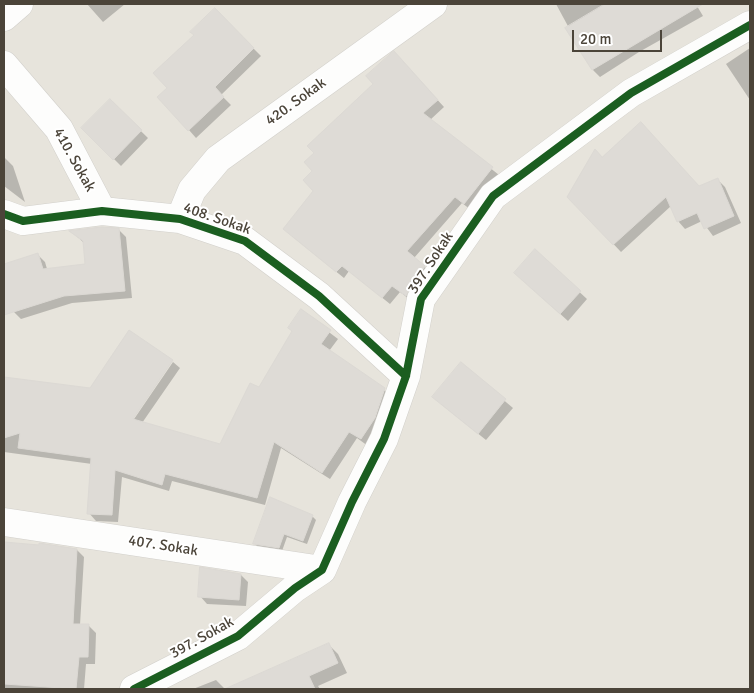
<!DOCTYPE html>
<style>
body{margin:0}
#map{position:relative;width:754px;height:693px;overflow:hidden;background:#f4f2ee;font-family:Signika,sans-serif}
canvas{display:block}
.frame{position:absolute;inset:0;border:5px solid #4b4439;pointer-events:none}
.scale{position:absolute;left:572px;top:30px;width:90px;height:22px;box-sizing:border-box;border:2px solid #4b4439;border-top:0;padding-left:6px;font-size:15px;line-height:18px;white-space:nowrap;color:#4b4439;-webkit-text-stroke:4px #fff;paint-order:stroke}
</style>
<div id="map">
<canvas width="754" height="693"></canvas>
<div class="frame"></div>
<div class="scale">20 m</div>
</div>
<script>
const g = document.querySelector('canvas').getContext('2d');
g.lineJoin = 'round';
function fillPath(path, color) { g.fillStyle = color; g.fill(path, 'evenodd'); }
function trace(path, color, width, dash) { g.strokeStyle = color; g.lineWidth = width; g.lineCap = dash ? 'butt' : 'round'; g.setLineDash(dash || []); g.stroke(path); }
function drawText(font, color, halo, rows, align = 'center') {
  g.font = font + ' Signika,sans-serif'; g.lineWidth = 4; g.setLineDash([]); g.textBaseline = 'middle'; g.strokeStyle = halo; g.fillStyle = color; for (const [text, x, y, turn = 0] of rows) {
    g.save(); g.translate(x, y); g.rotate((+turn || 0) * Math.PI / 180); g.textAlign = isNaN(turn) ? turn : align; if (halo) g.strokeText(text, 0, 0); g.fillText(text, 0, 0); g.restore();
  }
}
fillPath(new Path2D(`
 M 4,4 L 750,4 L 750,689 L 4,689 Z`), '#e7e4dc');
fillPath(new Path2D(`
 M 87,4 L 125,4 L 103,22 Z
 M 556,4 L 701,4 L 697,6 L 703,16 L 639,52 L 600,77 L 593,70 L 567,29 L 569,28 Z
 M 215,10 L 261,56 L 221,95 L 231,105 L 196,138 L 189,130 L 169,88 L 196,35 Z
 M 750,48 L 750,100 L 726,64 Z
 M 401,60 L 444,107 L 430,120 L 499,175 L 471,210 L 462,203 L 414,258 L 431,273 L 413,302 L 400,292 L 390,304 L 349,271 L 344,278 L 292,236 L 315,191 Z
 M 110,101 L 148,138 L 121,166 L 83,128 Z
 M 4,157 L 13,166 L 25,202 L 4,186 Z
 M 602,158 L 700,187 L 718,180 L 725,187 L 741,223 L 713,236 L 702,221 L 685,229 L 678,221 L 671,206 L 621,252 L 569,197 Z
 M 119,230 L 126,237 L 132,298 L 72,303 L 21,319 L 14,312 L 4,281 L 4,265 L 38,255 L 45,262 L 47,269 L 86,265 L 84,243 L 72,232 Z
 M 535,251 L 587,299 L 568,321 L 523,280 Z
 M 301,311 L 338,339 L 329,351 L 392,396 L 368,446 L 357,438 L 330,479 L 281,448 L 265,505 L 172,481 L 169,491 L 122,477 L 118,522 L 96,521 L 89,513 L 92,464 L 4,452 L 4,393 L 12,391 L 130,425 L 173,362 L 180,368 L 142,423 L 221,446 L 259,389 L 293,331 Z
 M 461,364 L 513,408 L 486,440 L 441,404 Z
 M 312,516 L 316,520 L 307,544 L 287,537 L 282,551 L 258,547 L 255,544 Z
 M 4,544 L 77,550 L 84,557 L 80,625 L 89,626 L 96,633 L 95,664 L 86,664 L 84,689 L 4,689 Z
 M 241,575 L 248,582 L 246,606 L 207,604 L 200,596 Z
 M 328,644 L 338,654 L 347,673 L 318,686 L 320,689 L 228,689 Z
 M 216,680 L 225,689 L 193,689 Z`), '#0003');
const building = new Path2D(`
 M 605,4 L 703,4 L 592,70 L 565,28 Z
 M 215,8 L 254,48 L 215,87 L 224,97 L 188,131 L 157,97 L 167,88 L 153,73 L 194,35 L 190,32 Z
 M 394,51 L 438,100 L 423,113 L 493,167 L 464,204 L 455,197 L 407,251 L 425,266 L 406,296 L 392,286 L 382,298 L 342,266 L 336,272 L 283,229 L 313,191 L 303,180 L 312,171 L 304,162 L 314,153 L 307,146 L 373,84 L 366,76 Z
 M 110,99 L 142,130 L 113,160 L 81,128 Z
 M 641,122 L 699,186 L 718,178 L 734,216 L 704,229 L 697,213 L 677,222 L 666,197 L 613,245 L 567,197 L 595,149 L 602,157 Z
 M 102,227 L 119,228 L 125,291 L 64,296 L 4,315 L 4,264 L 38,253 L 43,269 L 85,264 L 83,241 L 69,231 Z
 M 535,249 L 581,291 L 560,314 L 514,273 Z
 M 301,309 L 331,330 L 321,344 L 385,388 L 375,418 L 361,439 L 349,432 L 322,473 L 274,442 L 257,498 L 165,474 L 162,485 L 115,470 L 112,515 L 87,514 L 91,458 L 18,448 L 20,433 L 4,438 L 4,377 L 90,388 L 129,330 L 173,360 L 133,419 L 220,444 L 250,383 L 259,387 L 292,331 L 288,328 Z
 M 461,362 L 506,399 L 478,434 L 432,397 Z
 M 270,497 L 313,515 L 303,541 L 284,534 L 279,548 L 253,544 Z
 M 4,542 L 39,545 L 39,543 L 77,549 L 73,624 L 89,624 L 88,657 L 79,657 L 76,689 L 4,684 Z
 M 200,567 L 241,574 L 239,600 L 198,597 Z
 M 329,643 L 338,663 L 309,676 L 315,689 L 225,689 Z`);
fillPath(building, '#dedbd6');
trace(building, '#dcd9d4', 1);
const street = new Path2D(`
 M 4,17 L 19,4
 M 4,65 L 59,129 L 102,211
 M 4,214 L 23,221 L 102,211 L 180,219 L 245,241 L 319,296 L 406,376
 M 180,219 L 192,190 L 218,159 L 433,4
 M 4,522 L 322,570
 M 134,689 L 238,636 L 295,588 L 322,570 L 352,502 L 384,439 L 406,376 L 421,299 L 493,196 L 631,93 L 750,25`);
trace(street, '#d2d0cb', 29);
trace(street, '#fdfdfc', 28);
trace(new Path2D(`
 M 4,214 L 23,221 L 102,211 L 180,219 L 245,241 L 319,296 L 406,376
 M 134,689 L 238,636 L 295,588 L 322,570 L 352,502 L 384,439 L 406,376 L 421,299 L 493,196 L 631,93 L 750,25`), '#1b5e20', 8);
drawText('15px', '#4b4439', '#fff', [
 ["420. Sokak",296,102,-36],
 ["410. Sokak",74,160,61],
 ["408. Sokak",217,219,19],
 ["397. Sokak",431,263,-57],
 ["407. Sokak",163,546,9],
 ["397. Sokak",202,638,-29]
]);
</script>
